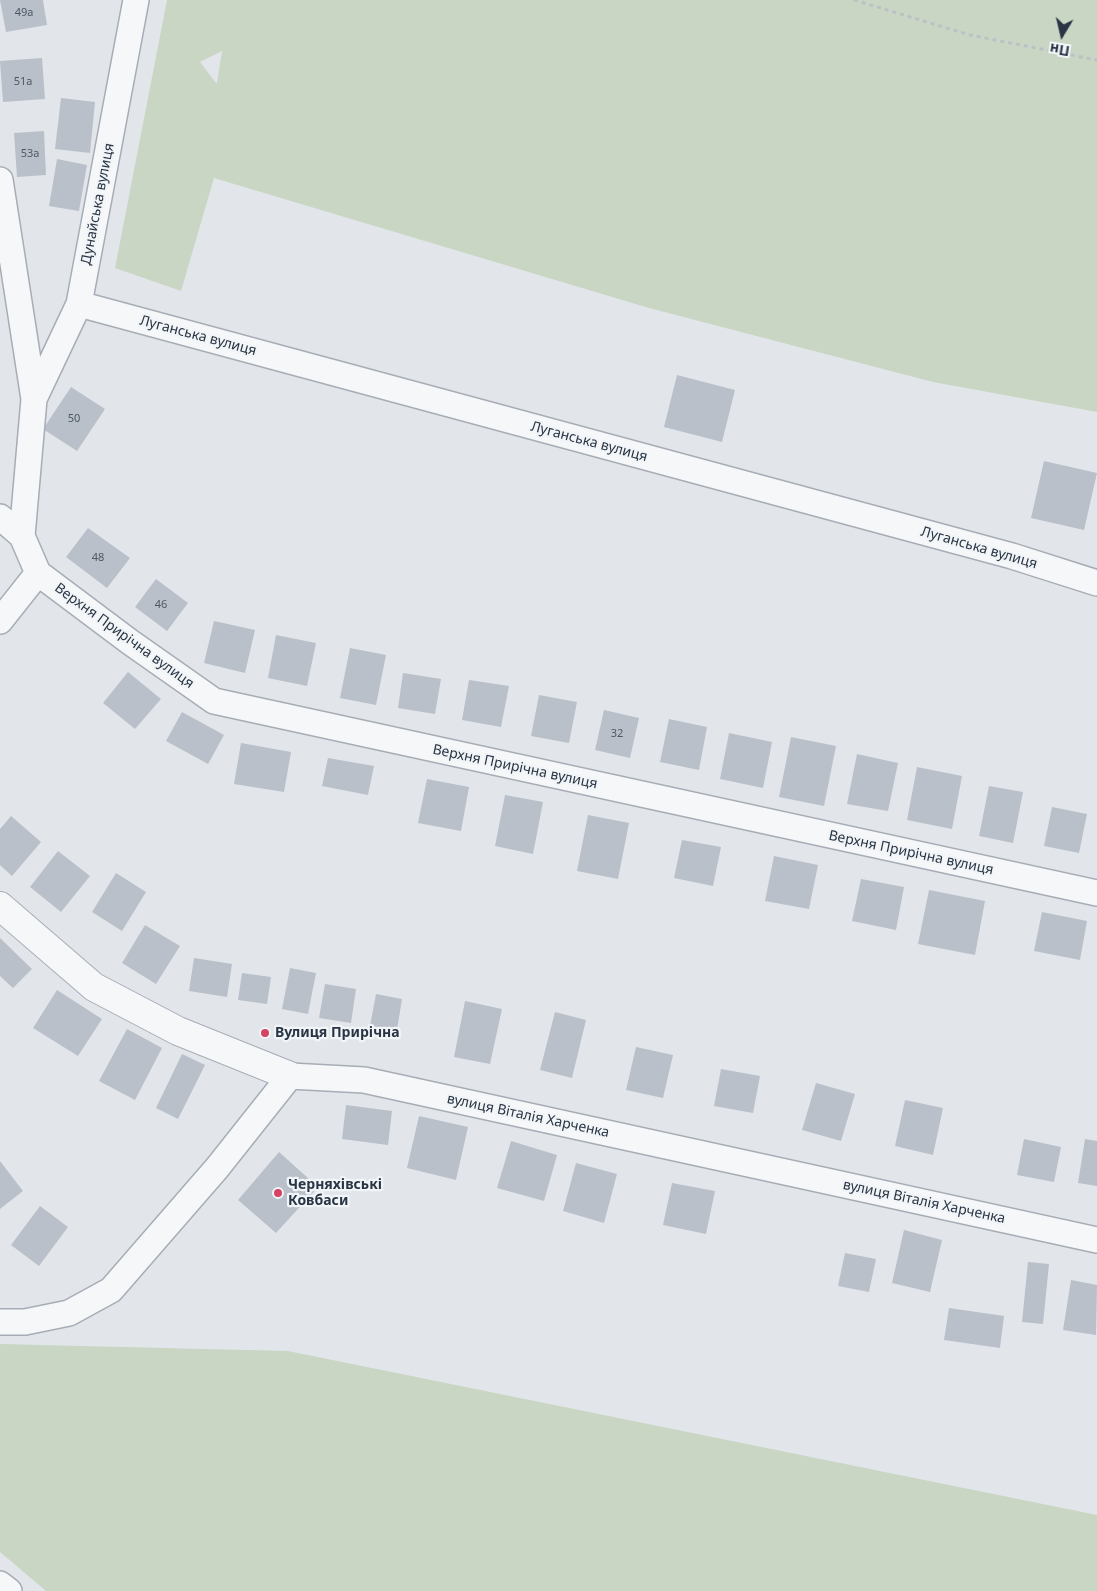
<!DOCTYPE html>
<meta charset="utf-8">
<style>
body{margin:0}
#map{position:relative;width:1097px;height:1591px;overflow:hidden;background:#e2e6eb;font-family:"Noto Sans",sans-serif}
canvas{display:block}
.north{position:absolute;left:1037px;top:10px;width:50px;height:50px;-webkit-text-stroke:4px #f2f5f8;paint-order:stroke;rotate:189deg;font-size:14px;font-weight:700;line-height:20px;text-align:center;color:#293544}
.north::after{content:'';display:block;margin:auto;width:18px;height:22px;background:#293544;clip-path:polygon(50% 0,100% 100%,50% 72%,0 100%)}
</style>
<div id="map">
<canvas width="1097" height="1591"></canvas>
<div class="north">Пн</div>
</div>
<script>
const g = document.querySelector('canvas').getContext('2d');
g.lineJoin = 'round';
function fillPath(path, color) { g.fillStyle = color; g.fill(path, 'evenodd'); }
function trace(path, color, width, dash) { g.strokeStyle = color; g.lineWidth = width; g.lineCap = dash ? 'butt' : 'round'; g.setLineDash(dash || []); g.stroke(path); }
function drawText(font, color, halo, rows, align = 'center') {
  g.font = font + ' "Noto Sans",sans-serif'; g.lineWidth = 4.5; g.setLineDash([]); g.textBaseline = 'middle'; g.strokeStyle = halo; g.fillStyle = color; for (const [text, x, y, turn = 0] of rows) {
    g.save(); g.translate(x, y); g.rotate((+turn || 0) * Math.PI / 180); g.textAlign = isNaN(turn) ? turn : align; if (halo) g.strokeText(text, 0, 0); g.fillText(text, 0, 0); g.restore();
  }
}
fillPath(new Path2D(`
 M 167,0 L 1097,0 L 1097,412 L 933,382 L 649,308 L 214,178 L 181,291 L 115,268 ZM 222,51 L 217,83 L 216,83 L 200,62 Z
 M 0,1344 L 288,1351 L 1097,1515 L 1097,1591 L 46,1591 L 0,1552 Z`), '#c9d6c3');
fillPath(new Path2D(`
 M 0,0 L 43,0 L 47,25 L 6,32 Z
 M 42,58 L 45,99 L 3,102 L 0,61 Z
 M 61,98 L 95,102 L 90,153 L 55,149 Z
 M 44,131 L 46,175 L 17,177 L 14,133 Z
 M 57,159 L 87,165 L 79,211 L 49,206 Z
 M 677,375 L 735,390 L 722,442 L 664,427 Z
 M 71,387 L 105,409 L 77,451 L 43,429 Z
 M 1044,461 L 1097,473 L 1084,530 L 1031,518 Z
 M 88,528 L 130,558 L 107,588 L 66,557 Z
 M 156,579 L 188,603 L 167,631 L 135,607 Z
 M 214,621 L 255,630 L 245,673 L 204,663 Z
 M 276,635 L 316,643 L 307,686 L 268,678 Z
 M 350,648 L 386,655 L 376,705 L 340,698 Z
 M 128,672 L 161,699 L 135,729 L 103,703 Z
 M 403,673 L 441,679 L 435,714 L 398,708 Z
 M 469,680 L 509,686 L 501,727 L 462,720 Z
 M 539,695 L 577,702 L 569,743 L 531,736 Z
 M 604,710 L 639,718 L 630,758 L 595,750 Z
 M 182,712 L 224,735 L 208,764 L 166,741 Z
 M 669,719 L 707,727 L 699,770 L 660,762 Z
 M 729,733 L 772,742 L 763,788 L 720,779 Z
 M 791,737 L 836,746 L 824,806 L 779,797 Z
 M 241,743 L 291,752 L 284,792 L 234,784 Z
 M 857,754 L 898,763 L 888,811 L 847,804 Z
 M 328,758 L 374,766 L 368,795 L 322,786 Z
 M 917,767 L 962,776 L 952,829 L 907,820 Z
 M 427,779 L 469,787 L 461,831 L 418,823 Z
 M 989,786 L 1023,792 L 1013,843 L 979,836 Z
 M 505,795 L 543,802 L 533,854 L 495,846 Z
 M 1052,807 L 1087,814 L 1079,853 L 1044,846 Z
 M 588,815 L 629,823 L 618,879 L 577,871 Z
 M 11,816 L 41,842 L 12,876 L 0,865 L 0,829 Z
 M 682,840 L 721,847 L 713,886 L 674,878 Z
 M 58,851 L 90,876 L 61,912 L 30,887 Z
 M 774,856 L 818,865 L 809,909 L 765,901 Z
 M 116,873 L 146,892 L 122,931 L 92,912 Z
 M 861,879 L 904,887 L 896,930 L 852,921 Z
 M 929,890 L 985,901 L 975,955 L 918,944 Z
 M 1042,912 L 1087,921 L 1080,960 L 1034,951 Z
 M 145,925 L 180,946 L 156,984 L 122,963 Z
 M 0,938 L 32,969 L 13,988 L 0,976 Z
 M 194,958 L 232,964 L 227,997 L 189,991 Z
 M 290,968 L 316,973 L 308,1014 L 282,1009 Z
 M 242,973 L 271,977 L 267,1004 L 238,1000 Z
 M 325,984 L 356,989 L 351,1023 L 319,1018 Z
 M 57,990 L 102,1019 L 78,1056 L 33,1028 Z
 M 376,994 L 402,999 L 396,1036 L 369,1031 Z
 M 465,1001 L 502,1009 L 490,1064 L 454,1057 Z
 M 555,1012 L 586,1020 L 572,1078 L 540,1070 Z
 M 127,1029 L 162,1048 L 135,1100 L 99,1081 Z
 M 636,1047 L 673,1055 L 663,1098 L 626,1090 Z
 M 182,1054 L 205,1065 L 178,1119 L 156,1108 Z
 M 721,1069 L 760,1076 L 753,1113 L 714,1106 Z
 M 816,1083 L 855,1094 L 841,1141 L 802,1130 Z
 M 905,1100 L 943,1108 L 933,1155 L 895,1146 Z
 M 346,1105 L 392,1111 L 388,1145 L 342,1139 Z
 M 419,1116 L 468,1127 L 456,1180 L 407,1168 Z
 M 1024,1139 L 1061,1147 L 1054,1182 L 1017,1175 Z
 M 1085,1139 L 1097,1141 L 1097,1186 L 1078,1183 Z
 M 511,1141 L 557,1155 L 544,1201 L 497,1188 Z
 M 279,1152 L 318,1187 L 276,1233 L 238,1200 Z
 M 0,1161 L 23,1191 L 0,1209 Z
 M 576,1163 L 617,1174 L 604,1223 L 563,1211 Z
 M 672,1183 L 715,1191 L 706,1234 L 663,1225 Z
 M 40,1206 L 68,1227 L 39,1266 L 11,1245 Z
 M 904,1230 L 942,1240 L 930,1292 L 892,1283 Z
 M 845,1253 L 876,1259 L 869,1292 L 838,1286 Z
 M 1028,1262 L 1049,1264 L 1043,1324 L 1022,1322 Z
 M 1071,1280 L 1097,1285 L 1096,1335 L 1063,1330 Z
 M 949,1308 L 1004,1316 L 1000,1348 L 944,1340 Z`), '#b9c0c9');
const minor = new Path2D(`
 M 0,180 L 34,399 L 22,536
 M 79,304 L 1012,556 L 1097,583
 M 34,399 L 79,304 L 136,0
 M 0,517 L 22,536 L 38,573 L 130,642 L 214,701 L 1097,893
 M 0,621 L 38,573
 M 0,1322 L 25,1322 L 69,1313 L 111,1290 L 217,1168 L 290,1076 L 364,1080 L 1097,1240
 M 0,1584 L 9,1591`);
const tertiary = new Path2D(`
 M 0,906 L 94,987 L 178,1031 L 290,1076`);
trace(minor, '#a7adb6', 28);
trace(tertiary, '#a7adb6', 30);
trace(new Path2D(`
 M 854,0 L 970,35 L 1097,60`), '#bdc1c6', 3, [4, 4]);
trace(minor, '#f6f7f9', 25);
trace(tertiary, '#f6f7f9', 28);
for (const [x, y, r, color] of [
 [265,1033,5,"#d54361"],
 [278,1193,5,"#d54361"]
]) { const dot = new Path2D(); dot.arc(x, y, r, 0, 2 * Math.PI); g.fillStyle = color; g.fill(dot); trace(dot, '#f2f5f8', 2); }
drawText('11px', '#4d5865', null, [
 ["49а",24,13],
 ["51а",23,82],
 ["53а",30,154],
 ["50",74,419],
 ["48",98,558],
 ["46",161,605],
 ["32",617,734]
]);
drawText('14px', '#293544', '#f2f5f8', [
 ["Дунайська вулиця",98,204,-79],
 ["Луганська вулиця",198,336,15],
 ["Луганська вулиця",589,442,15],
 ["Луганська вулиця",979,548,16],
 ["Верхня Прирічна вулиця",124,636,36],
 ["Верхня Прирічна вулиця",515,767,12],
 ["Верхня Прирічна вулиця",911,853,12],
 ["вулиця Віталія Харченка",528,1116,12],
 ["вулиця Віталія Харченка",924,1202,12]
]);
drawText('bold 14px', '#293544', '#f2f5f8', [
 ["Вулиця Прирічна",275,1033],
 ["Черняхівські",288,1185],
 ["Ковбаси",288,1201]
], 'left');
</script>
